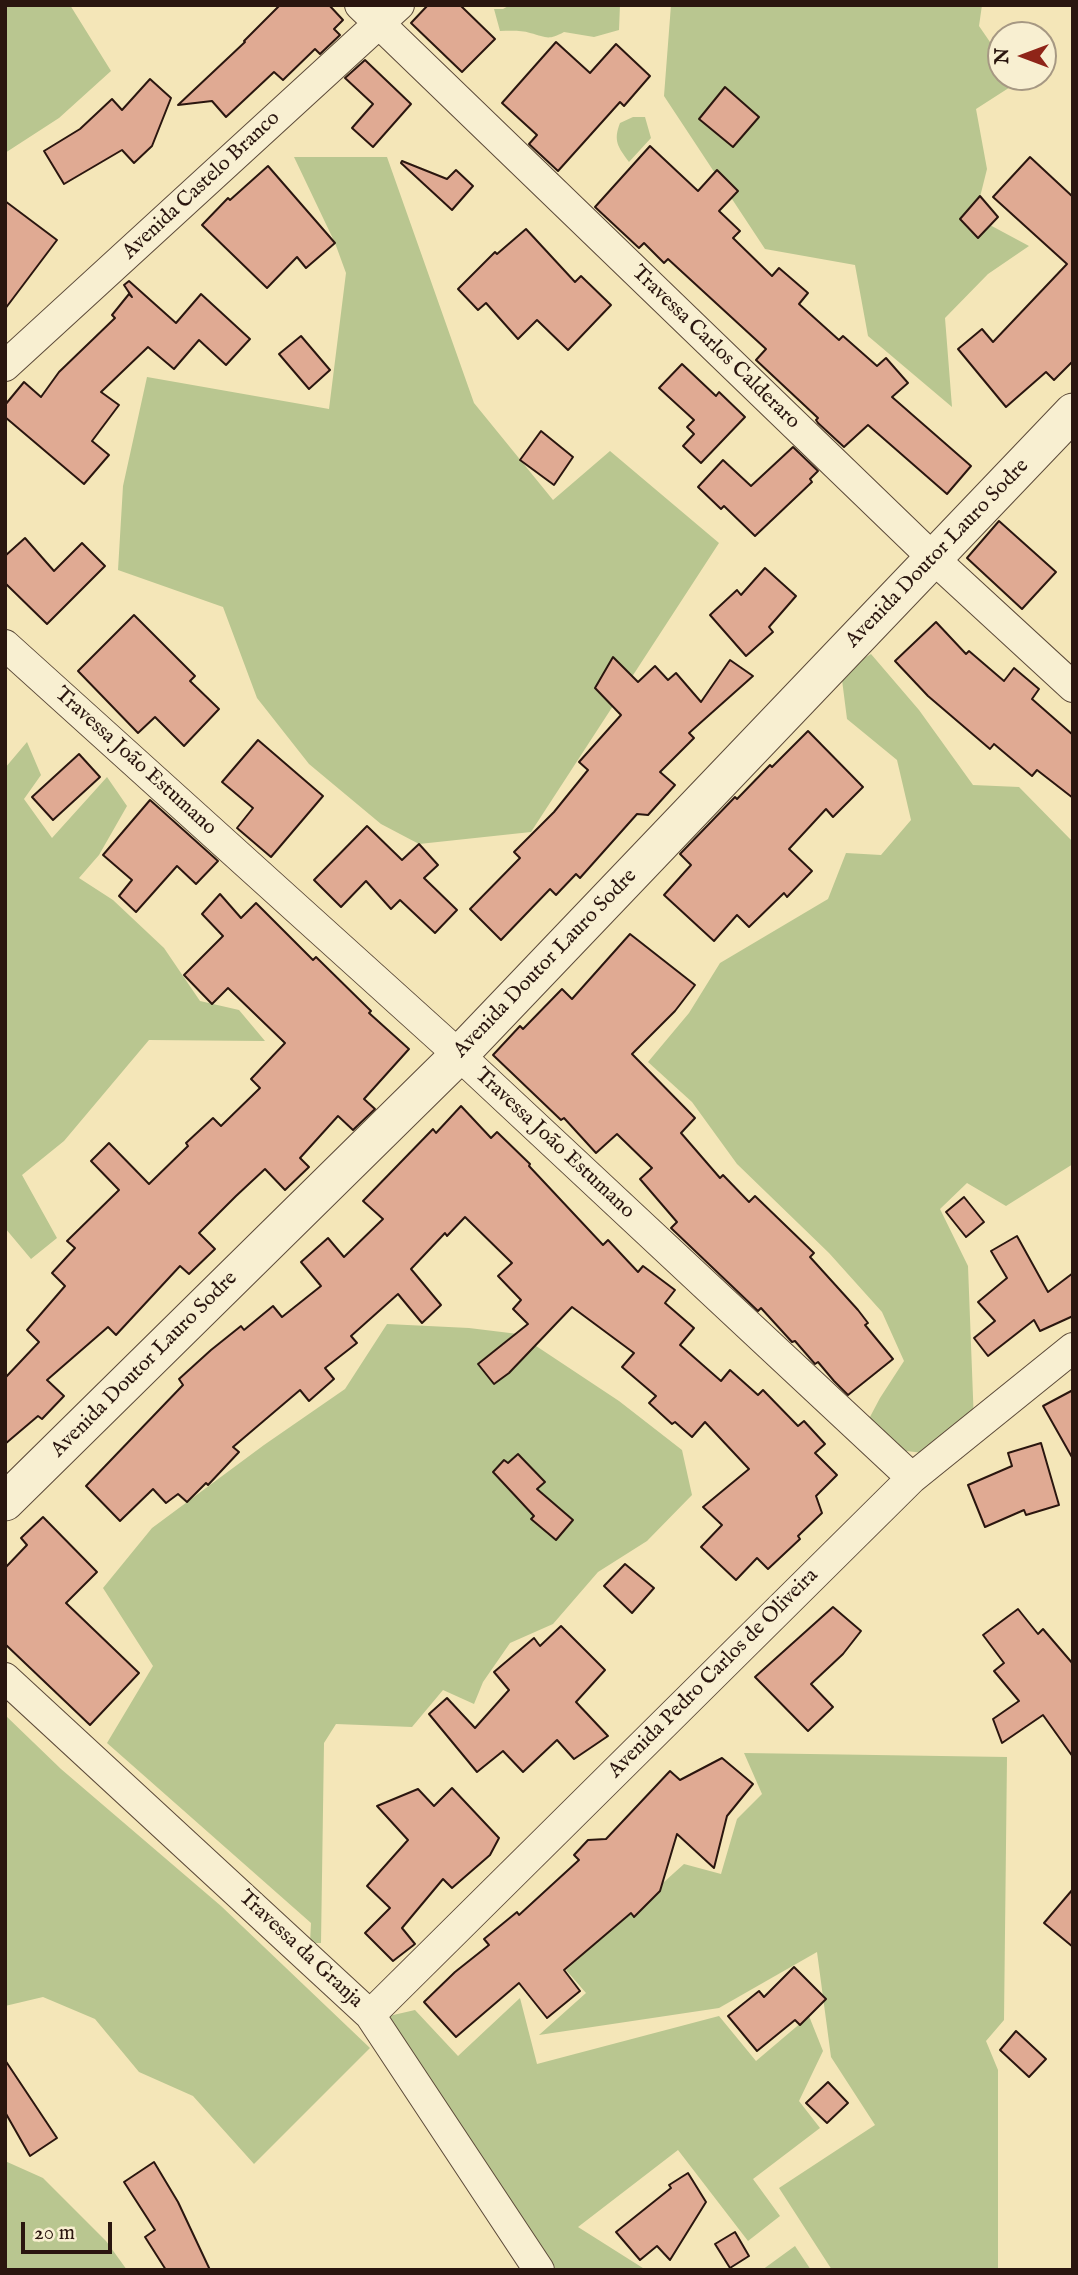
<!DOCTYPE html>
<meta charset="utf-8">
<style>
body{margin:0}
#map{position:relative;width:1078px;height:2275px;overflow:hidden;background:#f4e6b8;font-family:"IM FELL English",serif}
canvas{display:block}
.frame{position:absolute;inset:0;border:7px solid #2a160f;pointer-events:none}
.north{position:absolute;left:987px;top:21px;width:70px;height:70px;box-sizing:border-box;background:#f8efd1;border:2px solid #a69883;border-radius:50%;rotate:270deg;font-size:19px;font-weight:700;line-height:28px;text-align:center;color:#2a160f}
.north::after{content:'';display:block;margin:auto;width:24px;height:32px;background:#8f2418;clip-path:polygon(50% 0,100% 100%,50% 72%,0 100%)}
.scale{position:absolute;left:21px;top:2222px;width:91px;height:32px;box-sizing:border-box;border:4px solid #2a160f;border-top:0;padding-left:9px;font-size:21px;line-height:24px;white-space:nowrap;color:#2a160f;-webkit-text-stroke:5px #f8efd1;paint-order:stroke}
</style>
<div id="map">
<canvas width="1078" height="2275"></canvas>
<div class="frame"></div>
<div class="north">N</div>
<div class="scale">20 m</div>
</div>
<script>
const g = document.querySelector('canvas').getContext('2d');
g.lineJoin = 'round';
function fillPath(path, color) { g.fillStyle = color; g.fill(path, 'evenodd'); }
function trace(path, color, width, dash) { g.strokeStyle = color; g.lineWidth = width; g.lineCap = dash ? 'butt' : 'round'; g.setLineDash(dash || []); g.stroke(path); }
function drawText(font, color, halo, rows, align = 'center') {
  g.font = font + ' "IM FELL English",serif'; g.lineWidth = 7; g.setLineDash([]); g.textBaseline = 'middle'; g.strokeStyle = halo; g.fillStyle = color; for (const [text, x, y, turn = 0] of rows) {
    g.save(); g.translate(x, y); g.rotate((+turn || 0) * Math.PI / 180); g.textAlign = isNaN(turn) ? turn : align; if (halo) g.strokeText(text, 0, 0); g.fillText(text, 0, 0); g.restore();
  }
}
fillPath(new Path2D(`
 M 5,5 L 70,5 L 111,71 L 59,118 L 5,153 Z
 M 510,5 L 620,5 L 619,30 L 594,37 L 564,32 C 547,41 547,37 530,33 C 521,30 509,31 500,31 L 494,9 L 503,9 Z
 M 671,5 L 982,5 L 979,26 L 1001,58 L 1001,77 L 1014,77 L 1018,82 L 976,109 L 987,169 L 975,217 L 1029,246 L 988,274 L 945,318 L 952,407 L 868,336 L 855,265 L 765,249 L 664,96 Z
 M 633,117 L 645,117 L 651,138 L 629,162 C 618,147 613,141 620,123 Z
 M 294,157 L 387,157 L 474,403 L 553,500 L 610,451 L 719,543 L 531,832 L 419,844 L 381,824 L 309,764 L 257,698 L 223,607 L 118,570 L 123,486 L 147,377 L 329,409 L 346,273 L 335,243 Z
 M 871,654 L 919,710 L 973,785 L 1019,787 L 1073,842 L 1073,1164 L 1006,1206 L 967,1183 L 940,1209 L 968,1266 L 974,1423 L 933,1454 L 897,1450 L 862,1432 L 880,1398 L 904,1361 L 882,1312 L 829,1253 L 737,1164 L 692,1102 L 648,1062 L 689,1013 L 720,963 L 828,899 L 846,853 L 881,855 L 911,820 L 897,760 L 847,719 L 841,672 Z
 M 27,742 L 41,775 L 24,799 L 52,838 L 107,777 L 127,806 L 99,855 L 79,878 L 113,900 L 164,948 L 200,1001 L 239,1010 L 265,1041 L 149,1040 L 64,1141 L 22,1175 L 57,1238 L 31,1259 L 5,1228 L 5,768 Z
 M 387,1324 L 469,1328 L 518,1334 L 619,1401 L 682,1450 L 692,1495 L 647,1541 L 598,1572 L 553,1624 L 510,1643 L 483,1682 L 474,1704 L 443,1690 L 412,1727 L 336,1724 L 324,1743 L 321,1943 L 310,1943 L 311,1923 L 107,1743 L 153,1666 L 103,1588 L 152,1528 L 264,1445 L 345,1389 Z
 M 5,1715 L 61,1769 L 221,1906 L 370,2048 L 254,2164 L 193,2096 L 139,2072 L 95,2019 L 43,1997 L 5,2006 Z
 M 744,1753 L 1007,1757 L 1004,2020 L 986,2041 L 998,2070 L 998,2270 L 832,2270 L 779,2188 L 875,2125 L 831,2057 L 817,1952 L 719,2008 L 539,2035 L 586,1993 L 566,1970 L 684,1864 L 721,1874 L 737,1819 L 762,1794 Z
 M 520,1998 L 537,2064 L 719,2016 L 756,2061 L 809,2016 L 823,2051 L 799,2101 L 820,2128 L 753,2179 L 780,2216 L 748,2241 L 678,2150 L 578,2227 L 646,2270 L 556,2270 L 389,2016 L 415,2010 L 458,2056 Z
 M 5,2161 L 43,2178 L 106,2241 L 127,2270 L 5,2270 Z
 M 795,2246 L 811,2270 L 762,2270 Z`), '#b9c690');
const building = new Path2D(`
 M 280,5 L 329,5 L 343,20 L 334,29 L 340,35 L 320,54 L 315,49 L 283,80 L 274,72 L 226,117 L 212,101 L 178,105 L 245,42 L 244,41 Z
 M 428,5 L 460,5 L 495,39 L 462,72 L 411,23 Z
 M 556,42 L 590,73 L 616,44 L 650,76 L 624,106 L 620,102 L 558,171 L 529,144 L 537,135 L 502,103 Z
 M 365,60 L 411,104 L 373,147 L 352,128 L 373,104 L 345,78 Z
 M 150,79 L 171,98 L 152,146 L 134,163 L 122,150 L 64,184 L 44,151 L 80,129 L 112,99 L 122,110 Z
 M 725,87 L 759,117 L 733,147 L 699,119 Z
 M 650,146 L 698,191 L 717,170 L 738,191 L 719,211 L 740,231 L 733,238 L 772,276 L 779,268 L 808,293 L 799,304 L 839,340 L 843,336 L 877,366 L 886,358 L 908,383 L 892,397 L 971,466 L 947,494 L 868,425 L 844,447 L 818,423 L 816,420 L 818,418 L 756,360 L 766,349 L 668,259 L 664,263 L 644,243 L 639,248 L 595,207 Z
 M 1030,157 L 1073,197 L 1073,361 L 1054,380 L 1046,372 L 1006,407 L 958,349 L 982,329 L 993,342 L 1067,264 L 993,197 Z
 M 402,161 L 447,179 L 456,170 L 473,186 L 452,210 L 401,163 Z
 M 268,166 L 335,243 L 306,268 L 297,257 L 267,288 L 202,225 L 228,198 L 230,200 Z
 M 980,196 L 998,217 L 978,238 L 960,219 Z
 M 5,201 L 57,240 L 5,309 Z
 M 526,229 L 575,282 L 581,276 L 611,305 L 568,350 L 537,320 L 518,339 L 486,303 L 478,310 L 458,289 L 495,252 L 497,254 Z
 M 129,281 L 176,323 L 201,294 L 250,339 L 226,365 L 199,340 L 174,369 L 148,347 L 101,392 L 119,405 L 92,441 L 109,455 L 84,484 L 5,417 L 5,405 L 24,382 L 41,397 L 59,372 L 115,318 L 112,315 L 129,294 L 132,297 L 124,285 Z
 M 301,336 L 330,370 L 309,389 L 279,354 Z
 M 682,364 L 716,396 L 719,392 L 745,417 L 701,463 L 683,446 L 694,434 L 687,427 L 694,420 L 659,388 Z
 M 541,431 L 573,457 L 554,485 L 520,460 Z
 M 793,447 L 818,471 L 810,479 L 812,482 L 755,536 L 724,506 L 721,509 L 698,487 L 723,460 L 751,486 Z
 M 999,521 L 1056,572 L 1022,609 L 967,558 Z
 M 25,538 L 54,571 L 82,543 L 105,566 L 47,624 L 5,583 L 5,556 Z
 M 765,568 L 796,596 L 769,627 L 773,632 L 746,656 L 710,615 L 737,590 L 741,595 Z
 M 134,615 L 195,676 L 190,681 L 219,709 L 184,746 L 155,717 L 138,733 L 78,671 Z
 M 936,622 L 966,654 L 969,651 L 1004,681 L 1014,668 L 1039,689 L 1032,699 L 1073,735 L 1073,798 L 1037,770 L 1032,776 L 994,744 L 990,749 L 928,696 L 895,661 Z
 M 613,657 L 638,682 L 655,666 L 668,680 L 676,673 L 701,702 L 730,660 L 753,676 L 689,733 L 694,738 L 660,772 L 675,785 L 648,815 L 637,814 L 580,878 L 576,874 L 556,895 L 550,889 L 501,940 L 470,909 L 520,858 L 514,852 L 554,812 L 588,770 L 579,762 L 621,715 L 595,688 Z
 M 808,731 L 863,787 L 833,817 L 826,809 L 789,849 L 812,871 L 787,897 L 784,893 L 749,927 L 737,915 L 714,941 L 664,895 L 691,865 L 680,854 L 735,797 L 737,799 L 770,765 L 772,767 Z
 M 258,740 L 323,796 L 271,857 L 237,828 L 253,808 L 222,782 Z
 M 79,754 L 100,777 L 53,820 L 32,797 Z
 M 150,800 L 218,861 L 196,884 L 177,866 L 136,912 L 119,896 L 132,880 L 103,855 Z
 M 367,826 L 402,860 L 419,844 L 438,865 L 424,878 L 457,910 L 435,933 L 400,900 L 391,909 L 366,881 L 341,907 L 314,880 Z
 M 220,894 L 241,918 L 256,903 L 313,960 L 316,957 L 371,1011 L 369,1013 L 409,1049 L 364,1099 L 375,1109 L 353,1130 L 338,1116 L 300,1158 L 309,1167 L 285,1190 L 265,1169 L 236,1196 L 199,1233 L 215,1249 L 189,1274 L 180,1266 L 116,1335 L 108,1327 L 47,1380 L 64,1396 L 42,1419 L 38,1416 L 5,1444 L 5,1378 L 39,1342 L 27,1330 L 65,1286 L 52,1273 L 75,1248 L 67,1241 L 119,1190 L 91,1161 L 109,1143 L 149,1184 L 188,1146 L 186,1143 L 213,1118 L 221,1126 L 260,1088 L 251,1079 L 285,1043 L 228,988 L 212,1004 L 184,975 L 223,936 L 202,914 Z
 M 630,934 L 695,985 L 675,1011 L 632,1054 L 695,1118 L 681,1133 L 720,1178 L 723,1175 L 749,1202 L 755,1196 L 814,1253 L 810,1257 L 858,1310 L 868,1323 L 865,1325 L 893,1359 L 848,1395 L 834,1381 L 818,1362 L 815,1364 L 795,1341 L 792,1342 L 761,1308 L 758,1311 L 671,1228 L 677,1222 L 640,1179 L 652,1168 L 617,1134 L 596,1153 L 564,1118 L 561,1120 L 493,1055 L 520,1026 L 523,1029 L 562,989 L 572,999 Z
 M 461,1106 L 491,1138 L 497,1132 L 530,1164 L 529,1166 L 603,1245 L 608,1240 L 638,1272 L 643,1266 L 675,1290 L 665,1303 L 694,1328 L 680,1345 L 721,1381 L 730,1370 L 758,1395 L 763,1390 L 798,1426 L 804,1421 L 825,1444 L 815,1453 L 837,1475 L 816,1496 L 822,1513 L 798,1536 L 800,1539 L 768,1569 L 757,1558 L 736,1580 L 701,1547 L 722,1525 L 703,1507 L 749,1469 L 705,1422 L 692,1437 L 675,1422 L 672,1424 L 649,1403 L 656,1396 L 622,1367 L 634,1353 L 572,1307 L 509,1373 L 494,1384 L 478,1364 L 528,1324 L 513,1309 L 521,1300 L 498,1276 L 512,1263 L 465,1217 L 447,1236 L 445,1233 L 411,1269 L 441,1305 L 422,1323 L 398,1294 L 351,1336 L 357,1343 L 325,1368 L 334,1379 L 309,1401 L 300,1390 L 233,1447 L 239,1452 L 208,1485 L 206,1483 L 187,1502 L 178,1494 L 166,1503 L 153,1489 L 120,1521 L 86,1486 L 183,1385 L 179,1379 L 211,1350 L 241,1326 L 244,1330 L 273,1306 L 282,1317 L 321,1286 L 301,1262 L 328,1238 L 344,1257 L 383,1219 L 363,1201 L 433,1129 L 436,1133 Z
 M 964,1197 L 984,1222 L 966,1237 L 946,1212 Z
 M 1017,1236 L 1048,1292 L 1073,1273 L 1073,1316 L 1040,1331 L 1034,1320 L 988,1356 L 974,1338 L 995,1321 L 978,1302 L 1007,1278 L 991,1251 Z
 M 1073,1390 L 1073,1459 L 1043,1406 Z
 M 1041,1443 L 1059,1505 L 1026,1515 L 1024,1510 L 985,1527 L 968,1485 L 1012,1466 L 1008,1453 Z
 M 518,1454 L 545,1482 L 537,1489 L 573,1520 L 556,1540 L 531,1519 L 534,1516 L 493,1472 L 504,1460 L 508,1463 Z
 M 43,1517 L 97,1572 L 66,1603 L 139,1673 L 90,1725 L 5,1644 L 5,1568 L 27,1545 L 21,1538 Z
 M 625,1564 L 654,1588 L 632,1613 L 604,1586 Z
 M 833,1607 L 861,1631 L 843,1654 L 811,1684 L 833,1707 L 808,1731 L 755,1677 Z
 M 1018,1609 L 1038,1634 L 1043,1629 L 1073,1664 L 1073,1757 L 1043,1715 L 1002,1743 L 993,1719 L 1019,1701 L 994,1671 L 1004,1663 L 983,1635 Z
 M 561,1626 L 605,1670 L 576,1702 L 608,1736 L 574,1759 L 557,1740 L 523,1772 L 503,1751 L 477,1772 L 429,1714 L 447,1698 L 475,1728 L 509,1690 L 494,1672 L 534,1638 L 540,1646 Z
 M 722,1758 L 753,1784 L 727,1816 L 714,1868 L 677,1834 L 660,1891 L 634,1917 L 631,1913 L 564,1970 L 580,1991 L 547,2018 L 519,1983 L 456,2037 L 424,2002 L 455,1972 L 489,1945 L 484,1939 L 517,1912 L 519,1915 L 579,1860 L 574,1855 L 588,1840 L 606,1839 L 670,1771 L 680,1780 Z
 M 452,1788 L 499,1838 L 490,1855 L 452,1888 L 443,1879 L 402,1928 L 415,1944 L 393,1961 L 365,1933 L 390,1908 L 367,1886 L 408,1840 L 377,1806 L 418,1789 L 434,1806 Z
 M 1073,1889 L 1073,1947 L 1044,1923 Z
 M 794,1967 L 826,1999 L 800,2025 L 795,2020 L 757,2051 L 728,2016 L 759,1991 L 764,1997 Z
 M 1016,2031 L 1046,2059 L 1029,2077 L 1000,2050 Z
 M 5,2060 L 57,2138 L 30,2156 L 5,2112 Z
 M 828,2082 L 848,2103 L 827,2123 L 806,2103 Z
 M 154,2162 L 178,2202 L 210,2270 L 166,2270 L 145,2237 L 155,2230 L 124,2182 Z
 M 688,2173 L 706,2202 L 670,2260 L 657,2246 L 640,2260 L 616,2232 L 671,2188 L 669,2185 Z
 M 735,2232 L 749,2256 L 730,2268 L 715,2244 Z`);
fillPath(building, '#e0aa93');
trace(building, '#2a160f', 2);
const minor = new Path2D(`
 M 360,5 L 934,559 L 1073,687
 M 5,366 L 399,5
 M 5,645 L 459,1055 L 912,1478
 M 5,1678 L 370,2015 L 539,2270
 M 370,2015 L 912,1478 L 1073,1348`);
const tertiary = new Path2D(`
 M 5,1502 L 459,1055 L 1073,412`);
trace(minor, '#5c4a39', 32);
trace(tertiary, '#5c4a39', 39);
trace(minor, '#f8efd1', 30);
trace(tertiary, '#f8efd1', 37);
drawText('21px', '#2a160f', '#f8efd1', [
 ["Avenida Castelo Branco",202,186,-43],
 ["Travessa Carlos Calderaro",715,348,44],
 ["Avenida Doutor Lauro Sodre",938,554,-46],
 ["Travessa João Estumano",135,762,42],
 ["Avenida Doutor Lauro Sodre",546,964,-46],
 ["Travessa João Estumano",554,1144,43],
 ["Avenida Doutor Lauro Sodre",145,1365,-45],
 ["Avenida Pedro Carlos de Oliveira",714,1674,-45],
 ["Travessa da Granja",300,1950,43]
]);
</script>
